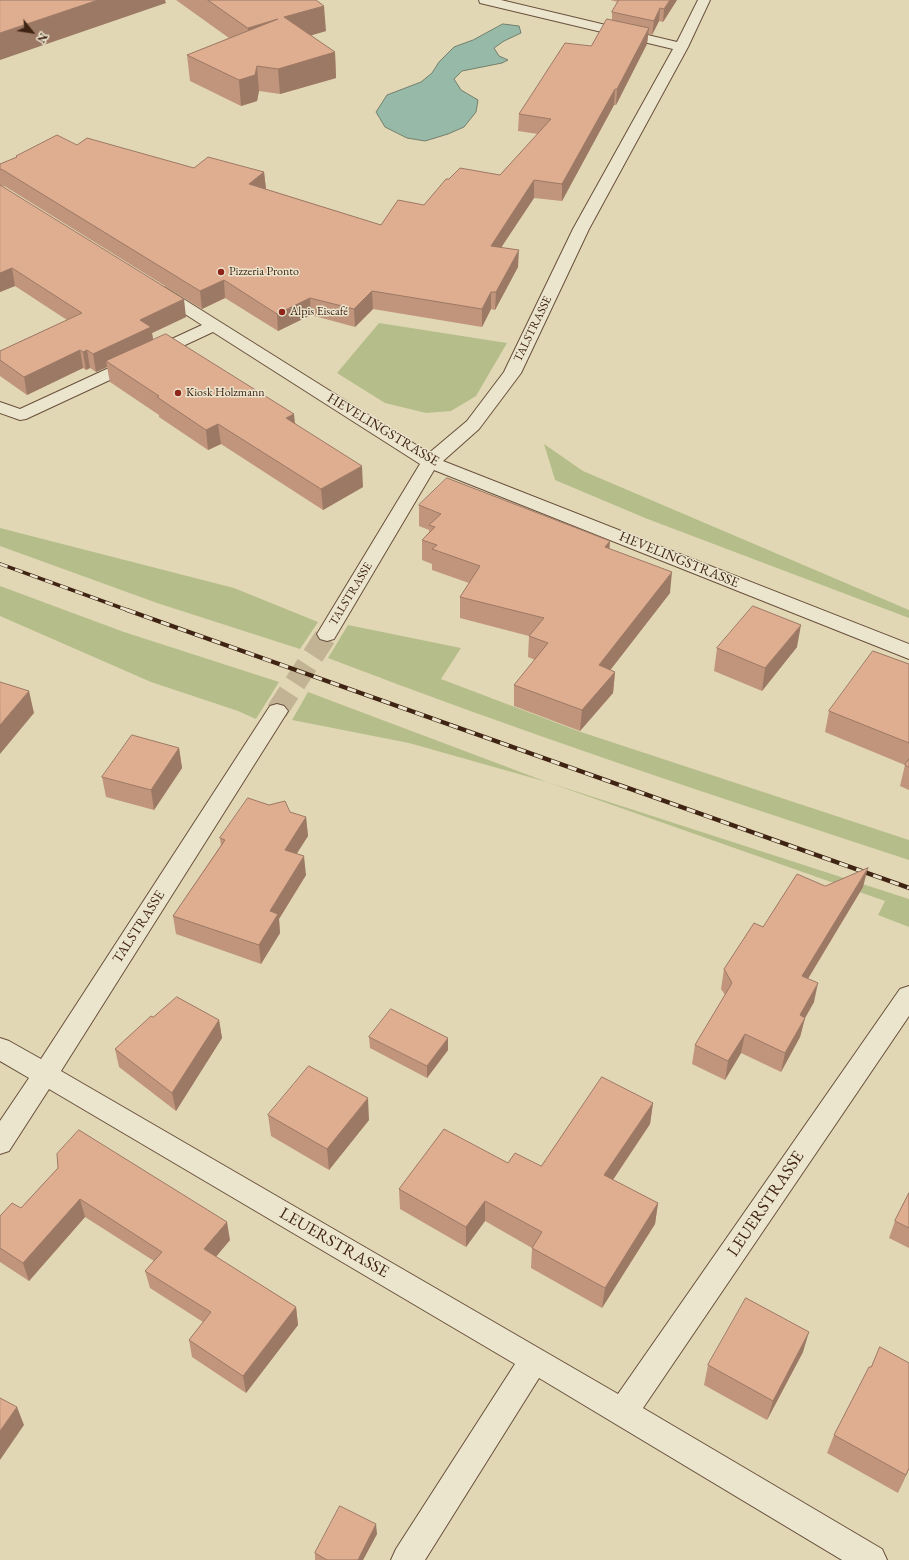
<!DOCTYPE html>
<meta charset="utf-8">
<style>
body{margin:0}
#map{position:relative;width:909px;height:1560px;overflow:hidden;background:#e2d7b4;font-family:"EB Garamond",serif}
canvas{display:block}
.north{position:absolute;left:12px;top:12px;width:40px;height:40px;-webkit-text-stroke:3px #ece5ce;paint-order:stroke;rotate:120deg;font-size:11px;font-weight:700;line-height:16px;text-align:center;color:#3f2313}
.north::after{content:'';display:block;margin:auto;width:14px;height:18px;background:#3f2313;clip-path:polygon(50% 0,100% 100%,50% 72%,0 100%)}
</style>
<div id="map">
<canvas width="909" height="1560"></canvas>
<div class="north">N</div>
</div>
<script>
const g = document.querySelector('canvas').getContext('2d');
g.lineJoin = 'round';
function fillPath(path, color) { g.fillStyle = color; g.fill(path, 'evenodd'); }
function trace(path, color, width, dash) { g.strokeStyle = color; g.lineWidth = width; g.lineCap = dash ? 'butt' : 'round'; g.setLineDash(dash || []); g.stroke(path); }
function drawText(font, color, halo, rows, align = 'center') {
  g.font = font + ' "EB Garamond",serif'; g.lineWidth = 3; g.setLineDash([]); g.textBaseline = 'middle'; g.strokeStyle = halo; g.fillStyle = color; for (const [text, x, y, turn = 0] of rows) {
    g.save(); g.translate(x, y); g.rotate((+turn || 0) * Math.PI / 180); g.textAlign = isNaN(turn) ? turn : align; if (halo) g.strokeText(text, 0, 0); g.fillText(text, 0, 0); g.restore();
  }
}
fillPath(new Path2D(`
 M 379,323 L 507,343 L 476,396 L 451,411 L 426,413 L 385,403 L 337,373 Z
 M 544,444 L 583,471 L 909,610 L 909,618 L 645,518 L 555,480 Z
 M 0,528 L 234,588 L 318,622 L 300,649 L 157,603 L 0,546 Z
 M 0,586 L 124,632 L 279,682 L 256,719 L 238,711 L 151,682 L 0,616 Z
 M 348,625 L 461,648 L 441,679 L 578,731 L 909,840 L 909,860 C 714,796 520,732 328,658 Z
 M 308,692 L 547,782 L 909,899 L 909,927 L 878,915 L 885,901 L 547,782 L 409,743 L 292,720 Z`), '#b5be8b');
const water = new Path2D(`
 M 503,24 L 519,26 L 521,33 L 504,41 L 494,48 L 499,56 L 508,60 L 502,63 L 462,71 L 454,79 L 461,90 L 478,100 L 476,112 L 464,127 L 448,134 L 425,141 L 407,138 L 385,127 L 376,112 L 387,95 L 421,82 L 432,73 L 439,62 L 454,47 L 473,40 Z`);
fillPath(water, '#96baa7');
trace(water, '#737e6c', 1);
trace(new Path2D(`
 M 277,711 L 327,634`), '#c1b394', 22, [22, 11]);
const minor = new Path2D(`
 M 479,0 L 501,0 L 677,42 L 698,0 L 710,0 L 688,47 L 589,229 L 521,373 L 479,429 L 443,461 L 909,644 L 909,659 L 434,470 L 334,639 L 327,641 L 320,639 L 317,634 L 420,464 L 213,332 L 26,419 L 20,420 L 0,413 L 0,402 L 20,409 L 202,325 L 154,294 L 152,291 L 154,288 L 160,286 L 166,288 L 429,453 L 467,421 L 504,372 L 573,229 L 673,49 L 480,3 Z
 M 277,704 L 284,706 L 288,711 L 61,1071 L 618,1394 L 900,989 L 909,986 L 909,1016 L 643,1408 L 882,1549 L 887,1560 L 842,1560 L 539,1378 L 425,1560 L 391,1560 L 396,1549 L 515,1364 L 49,1089 L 9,1151 L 0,1154 L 0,1121 L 29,1078 L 0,1061 L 0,1038 L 9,1041 L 41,1059 L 270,706 Z`);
trace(minor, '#68503b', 2);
fillPath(minor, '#ece5ce');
const railFar1 = new Path2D(`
 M 0,564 L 130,611`);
const rail = new Path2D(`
 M 127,610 L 909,888`);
trace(railFar1, '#3f2313', 3.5);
trace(rail, '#3f2313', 4.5);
trace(railFar1, '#ece5ce', 2.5, [8]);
trace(rail, '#ece5ce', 3, [9]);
fillPath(new Path2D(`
 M 176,0 L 316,0 L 326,31 L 310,35 L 335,52 L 336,78 L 280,94 L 259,91 L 257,101 L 241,106 L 190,81 L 187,55 L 229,38 Z
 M 610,0 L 677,0 L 663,22 L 659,21 L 652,35 L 648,34 L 647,44 L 616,105 L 614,105 L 562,201 L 534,198 L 501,247 L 518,267 L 495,310 L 491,309 L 482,327 L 373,309 L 355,327 L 311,315 L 278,331 L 225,298 L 202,309 L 6,187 L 1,185 L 186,317 L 152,333 L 153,340 L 295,423 L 363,487 L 323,510 L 221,444 L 208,450 L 159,417 L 159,415 L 110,382 L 107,367 L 96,372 L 90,368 L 86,370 L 83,368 L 27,395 L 0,376 L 0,351 L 67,320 L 15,286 L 0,292 L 0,164 L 16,158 L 16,156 L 77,145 L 194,168 L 264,172 L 266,189 L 381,225 L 424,205 L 449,179 L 500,175 L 538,134 L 518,131 L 519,114 L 591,46 L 612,20 L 612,12 L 618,2 Z
 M 419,505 L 610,541 L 609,549 L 670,593 L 610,670 L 615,672 L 613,693 L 580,731 L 514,706 L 514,685 L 535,660 L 528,657 L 529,636 L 460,618 L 460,597 L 469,583 L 432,570 L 432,564 L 422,560 L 422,540 L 429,532 L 429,530 L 419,526 Z
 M 797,647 L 762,691 L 714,671 L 717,648 Z
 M 909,664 L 909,790 L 900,786 L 905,765 L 825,732 L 829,711 Z
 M 179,748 L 182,768 L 154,810 L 106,797 L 102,777 Z
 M 290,812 L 306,817 L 308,836 L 296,854 L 306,875 L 279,919 L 280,933 L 261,964 L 176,934 L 173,916 L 221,845 L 220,838 Z
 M 825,886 L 863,887 L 808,979 L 814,1002 L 805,1018 L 800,1037 L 781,1072 L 741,1053 L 725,1080 L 692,1064 L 695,1045 L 725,995 L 721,989 L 724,969 Z
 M 153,1017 L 219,1020 L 222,1038 L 176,1111 L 119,1067 L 115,1049 Z
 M 369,1037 L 448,1050 L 427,1078 L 370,1048 Z
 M 653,1103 L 650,1124 L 613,1180 L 658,1203 L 655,1224 L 602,1308 L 531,1268 L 532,1248 L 485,1221 L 466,1247 L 400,1209 L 399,1189 L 508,1163 L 541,1166 Z
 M 268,1115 L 369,1120 L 329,1170 L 271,1136 Z
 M 58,1168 L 230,1240 L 216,1257 L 296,1307 L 298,1325 L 246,1393 L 192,1357 L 189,1340 L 203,1322 L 150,1288 L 145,1271 L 154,1261 L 85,1217 L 29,1281 L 0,1262 L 0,1216 L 21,1208 Z
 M 909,1193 L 909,1248 L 889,1238 L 895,1221 Z
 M 803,1352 L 767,1420 L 704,1385 L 708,1365 Z
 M 871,1367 L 909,1469 L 898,1493 L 827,1453 L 834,1435 Z
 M 377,1534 L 363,1560 L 315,1560 L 315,1553 Z`), '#c0957c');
fillPath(new Path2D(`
 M 98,0 L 165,0 L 166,3 L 0,60 L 0,33 Z
 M 670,0 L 677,0 L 663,22 L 664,9 Z
 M 324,6 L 326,31 L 286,43 L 284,17 Z
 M 660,8 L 659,21 L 652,35 L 654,21 Z
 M 278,19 L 250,53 L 248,28 Z
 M 649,28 L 647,44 L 616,105 L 617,89 Z
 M 335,52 L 336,78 L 280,94 L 278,69 Z
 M 257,66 L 259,91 L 257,101 L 241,106 L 239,80 Z
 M 615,89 L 614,105 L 562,201 L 562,184 Z
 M 264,172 L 266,189 L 249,184 Z
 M 534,180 L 534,198 L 491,263 L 491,246 Z
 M 519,250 L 518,267 L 495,310 L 496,292 Z
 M 12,268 L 15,286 L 0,292 L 0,273 Z
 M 224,280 L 225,298 L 202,309 L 200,291 Z
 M 372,291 L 373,309 L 355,327 L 354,309 Z
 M 491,292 L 491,309 L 482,327 L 482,309 Z
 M 310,298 L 311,315 L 278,331 L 277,314 Z
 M 184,299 L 186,317 L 152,333 L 154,345 L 106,361 L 107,367 L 96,372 L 93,354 L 140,320 Z
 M 80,350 L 83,368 L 27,395 L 24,377 Z
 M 87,350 L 90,368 L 86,370 L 83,352 Z
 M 294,414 L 296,434 L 286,418 Z
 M 218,424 L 221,444 L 208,450 L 206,430 Z
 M 362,466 L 363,487 L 323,510 L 321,489 Z
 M 610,541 L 608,562 L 605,547 Z
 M 672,572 L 670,593 L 598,686 L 599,665 Z
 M 801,625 L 797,647 L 762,691 L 765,668 Z
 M 615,672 L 613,693 L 580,731 L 582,710 Z
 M 29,691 L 34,713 L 0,754 L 0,725 Z
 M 179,748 L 182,768 L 154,810 L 151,790 Z
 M 306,817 L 308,836 L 287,869 L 285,850 Z
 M 304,856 L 306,875 L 279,919 L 280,933 L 261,964 L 259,945 L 270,911 Z
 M 868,868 L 863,887 L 798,995 L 802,976 Z
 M 818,983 L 814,1002 L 805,1018 L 800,1037 L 781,1072 L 785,1053 L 800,1015 Z
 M 219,1020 L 222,1038 L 176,1111 L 172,1093 Z
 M 745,1034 L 741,1053 L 725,1080 L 728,1061 Z
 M 448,1038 L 448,1050 L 427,1078 L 427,1066 Z
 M 368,1098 L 369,1120 L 329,1170 L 327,1149 Z
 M 653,1103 L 650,1124 L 602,1196 L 604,1175 Z
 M 80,1199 L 85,1217 L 29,1281 L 23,1263 Z
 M 485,1201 L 485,1221 L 466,1247 L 466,1227 Z
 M 658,1203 L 655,1224 L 602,1308 L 605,1288 Z
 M 227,1222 L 230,1240 L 207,1267 L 204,1249 Z
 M 296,1307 L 298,1325 L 246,1393 L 243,1376 Z
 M 809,1332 L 803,1352 L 767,1420 L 773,1401 Z
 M 17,1407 L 24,1425 L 0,1460 L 0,1431 Z
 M 909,1468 L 909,1469 L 898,1493 Z
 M 376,1524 L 377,1534 L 363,1560 L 358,1560 Z`), '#9c7965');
const building = new Path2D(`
 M 0,0 L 98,0 L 0,33 Z
 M 208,0 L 316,0 L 324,6 L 284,17 L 335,52 L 278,69 L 257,66 L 255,75 L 239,80 L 187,55 L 278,19 L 248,28 Z
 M 619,0 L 670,0 L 664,9 L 660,8 L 654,21 L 612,12 Z
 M 607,19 L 649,28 L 617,89 L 615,89 L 562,184 L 534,180 L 491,246 L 519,250 L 496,292 L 491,292 L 482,309 L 372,291 L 354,309 L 310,298 L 277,314 L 224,280 L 200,291 L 3,170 L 0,169 L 0,164 L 17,157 L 16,156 L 57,135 L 77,145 L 87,138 L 194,168 L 208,157 L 264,172 L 249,184 L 381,225 L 398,200 L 424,205 L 446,179 L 449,179 L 460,168 L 500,175 L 551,119 L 519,114 L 565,43 L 591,46 Z
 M 0,185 L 184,299 L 140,320 L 151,327 L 93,354 L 87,350 L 83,352 L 80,350 L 24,377 L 0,360 L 0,351 L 82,313 L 12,268 L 0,273 Z
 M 166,334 L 294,414 L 286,418 L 362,466 L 321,489 L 218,424 L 206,430 L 157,397 L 159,396 L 106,361 Z
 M 447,478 L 610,541 L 605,547 L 672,572 L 599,665 L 615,672 L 582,710 L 514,685 L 548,643 L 529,636 L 544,618 L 460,597 L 480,566 L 432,549 L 437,545 L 422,540 L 435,527 L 429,525 L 441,514 L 419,505 Z
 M 753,606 L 801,625 L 765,668 L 717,648 Z
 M 873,651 L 909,664 L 909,743 L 829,711 Z
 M 0,682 L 29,691 L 0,725 Z
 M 132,735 L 179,748 L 151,790 L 102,777 Z
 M 909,759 L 909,767 L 905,765 Z
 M 248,798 L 269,805 L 285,801 L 290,812 L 306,817 L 285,850 L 304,856 L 270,911 L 278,914 L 259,945 L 173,916 L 225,840 L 220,838 Z
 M 868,868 L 802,976 L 818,983 L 800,1015 L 805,1018 L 785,1053 L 745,1034 L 728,1061 L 695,1045 L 732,983 L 724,969 L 754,923 L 763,927 L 797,874 L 825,886 Z
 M 177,997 L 219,1020 L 172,1093 L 115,1049 L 151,1016 L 153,1017 Z
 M 391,1009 L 448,1038 L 427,1066 L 369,1037 Z
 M 309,1066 L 368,1098 L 327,1149 L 268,1115 Z
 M 602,1077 L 653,1103 L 604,1175 L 658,1203 L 605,1288 L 532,1248 L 542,1232 L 485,1201 L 466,1227 L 399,1189 L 444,1129 L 508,1163 L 515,1153 L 541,1166 Z
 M 79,1130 L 227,1222 L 204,1249 L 296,1307 L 243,1376 L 189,1340 L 211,1312 L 145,1271 L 162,1252 L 80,1199 L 23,1263 L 0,1248 L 0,1216 L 12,1203 L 21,1208 L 58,1168 L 57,1154 Z
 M 909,1193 L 909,1228 L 895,1221 Z
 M 746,1298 L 809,1332 L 773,1401 L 708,1365 Z
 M 880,1347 L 909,1363 L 909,1468 L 906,1475 L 834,1435 L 869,1367 L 871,1367 Z
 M 0,1398 L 17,1407 L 0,1431 Z
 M 340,1506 L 376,1524 L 358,1560 L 327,1560 L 315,1553 Z`);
fillPath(building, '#dfad90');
trace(building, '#9c7965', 1);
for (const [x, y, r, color] of [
 [221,272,4,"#8f2418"],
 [282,312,4,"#8f2418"],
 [178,393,4,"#8f2418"]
]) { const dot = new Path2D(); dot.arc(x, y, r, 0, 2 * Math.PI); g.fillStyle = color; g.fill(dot); trace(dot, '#ece5ce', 1.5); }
drawText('12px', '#3f2313', '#ece5ce', [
 ["Pizzeria Pronto",229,272],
 ["Alpis Eiscafé",290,312],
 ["Kiosk Holzmann",186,393]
], 'left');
drawText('12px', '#3f2313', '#ece5ce', [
 ["TALSTRASSE",533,329,-64],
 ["TALSTRASSE",351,594,-59]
]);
drawText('14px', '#3f2313', '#ece5ce', [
 ["HEVELINGSTRASSE",383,430,31],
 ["HEVELINGSTRASSE",679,560,22],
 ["TALSTRASSE",139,927,-57]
]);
drawText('17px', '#3f2313', '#ece5ce', [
 ["LEUERSTRASSE",766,1204,-56],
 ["LEUERSTRASSE",334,1243,30]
]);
</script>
